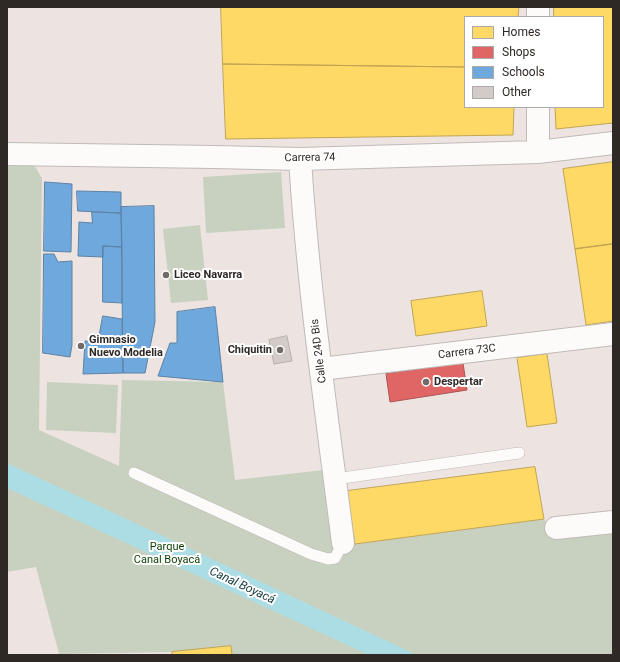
<!DOCTYPE html>
<meta charset="utf-8">
<style>
body{margin:0}
#map{position:relative;width:620px;height:662px;overflow:hidden;background:#ede4e1;font-family:Roboto,sans-serif}
canvas{display:block}
.frame{position:absolute;inset:0;border:8px solid #2f2926;pointer-events:none}
.legend{position:absolute;left:464px;top:16px;width:140px;height:92px;box-sizing:border-box;background:#fff;border:1px solid #aca9a8;margin:0;padding:5px 7px;list-style:none;font-size:12px;color:#2f2926}
.legend li{display:flex;align-items:center;gap:8px;height:20px}
.legend b{width:20px;border:1px solid #aca9a8}
</style>
<div id="map">
<canvas width="620" height="662"></canvas>
<div class="frame"></div>
<ul class="legend">
<li><b style="height:11px;background:#ffd966"></b>Homes</li>
<li><b style="height:11px;background:#e06666"></b>Shops</li>
<li><b style="height:11px;background:#6fa8dc"></b>Schools</li>
<li><b style="height:11px;background:#d2cbc8"></b>Other</li>
</ul>
</div>
<script>
const g = document.querySelector('canvas').getContext('2d');
g.lineJoin = 'round';
function fillPath(path, color) { g.fillStyle = color; g.fill(path, 'evenodd'); }
function trace(path, color, width, dash) { g.strokeStyle = color; g.lineWidth = width; g.lineCap = dash ? 'butt' : 'round'; g.setLineDash(dash || []); g.stroke(path); }
function drawText(font, color, halo, rows, align = 'center') {
  g.font = font + ' Roboto,sans-serif'; g.lineWidth = 4; g.setLineDash([]); g.textBaseline = 'middle'; g.strokeStyle = halo; g.fillStyle = color; for (const [text, x, y, turn = 0] of rows) {
    g.save(); g.translate(x, y); g.rotate((+turn || 0) * Math.PI / 180); g.textAlign = isNaN(turn) ? turn : align; if (halo) g.strokeText(text, 0, 0); g.fillText(text, 0, 0); g.restore();
  }
}
fillPath(new Path2D(`
 M 7,165 L 34,165 L 42,178 L 39,430 L 119,466 L 122,380 L 223,382 L 235,480 L 323,470 L 332,544 L 355,544 L 544,519 L 556,535 L 613,529 L 613,655 L 232,655 L 231,646 L 172,652 L 59,654 L 36,567 L 7,572 Z
 M 281,172 L 285,228 L 206,233 L 203,177 Z
 M 200,225 L 208,300 L 171,303 L 163,229 Z
 M 47,382 L 118,385 L 116,433 L 46,430 Z`), '#c8d1bf');
fillPath(new Path2D(`
 M 7,463 L 417,655 L 369,655 L 7,488 Z`), '#addde4');
const homes = new Path2D(`
 M 221,7 L 519,7 L 518,17 L 465,17 L 465,67 L 223,64 Z
 M 554,7 L 613,7 L 613,123 L 556,129 L 555,107 L 603,107 L 603,17 L 554,17 Z
 M 223,64 L 465,67 L 465,107 L 514,107 L 513,135 L 226,139 Z
 M 613,162 L 613,244 L 575,249 L 563,169 Z
 M 613,244 L 613,321 L 586,325 L 575,249 Z
 M 482,291 L 487,326 L 416,336 L 411,301 Z
 M 547,354 L 557,423 L 527,427 L 517,358 Z
 M 535,467 L 544,519 L 355,544 L 347,491 Z
 M 231,646 L 232,655 L 172,655 L 172,652 Z`);
fillPath(homes, '#ffd966');
trace(homes, '#c1a453', 1);
const shops = new Path2D(`
 M 463,363 L 467,390 L 390,402 L 386,374 Z`);
fillPath(shops, '#e06666');
trace(shops, '#ab5453', 1);
const schools = new Path2D(`
 M 45,182 L 72,184 L 71,252 L 44,251 Z
 M 77,191 L 121,192 L 121,213 L 78,211 Z
 M 154,206 L 155,322 L 145,373 L 123,373 L 121,207 Z
 M 92,212 L 121,213 L 122,247 L 103,246 L 103,257 L 78,256 L 79,222 L 92,223 Z
 M 103,246 L 122,247 L 122,303 L 103,302 Z
 M 44,254 L 54,254 L 58,262 L 72,261 L 72,345 L 70,357 L 43,353 Z
 M 215,307 L 223,382 L 158,376 L 170,343 L 177,343 L 177,312 Z
 M 103,316 L 122,319 L 123,373 L 83,374 L 85,341 L 94,341 L 99,335 Z`);
fillPath(schools, '#6fa8dc');
trace(schools, '#5c82a5', 1);
const building = new Path2D(`
 M 287,336 L 292,361 L 274,364 L 269,340 Z`);
fillPath(building, '#d2cbc8');
trace(building, '#b7b1ad', 1);
const lane = new Path2D(`
 M 134,473 L 311,554 L 328,559 L 335,558 L 343,543
 M 335,479 L 519,453`);
const street = new Path2D(`
 M 538,7 L 538,17
 M 538,107 L 538,152
 M 7,154 L 214,157 L 300,159 L 538,152 L 613,143
 M 300,159 C 308,288 327,416 343,543
 M 321,369 L 613,334
 M 556,528 L 613,522`);
trace(lane, '#c0bab8', 12);
trace(street, '#c0bab8', 24);
trace(lane, '#fcfbfa', 11);
trace(street, '#fcfbfa', 22);
for (const [x, y, r, color] of [
 [166,275,4,"#726a67"],
 [81,346,4,"#726a67"],
 [280,350,4,"#726a67"],
 [426,382,4,"#726a67"]
]) { const dot = new Path2D(); dot.arc(x, y, r, 0, 2 * Math.PI); g.fillStyle = color; g.fill(dot); trace(dot, '#fff', 1.5); }
drawText('11px', '#2f2926', '#fff', [
 ["Carrera 74",310,158,-1],
 ["Calle 24D Bis",319,351,-97],
 ["Carrera 73C",467,352,-7]
]);
drawText('bold 11px', '#2f2926', '#fff', [
 ["Liceo Navarra",174,275],
 ["Gimnasio",89,340],
 ["Nuevo Modelia",89,353],
 ["Chiquitin",272,350,"right"],
 ["Despertar",434,382]
], 'left');
drawText('11px', '#0a3e00', '#fff', [
 ["Parque",167,547],
 ["Canal Boyacá",167,560]
]);
drawText('italic 12px', '#14383d', '#fff', [
 ["Canal Boyacá",242,586,25]
]);
</script>
